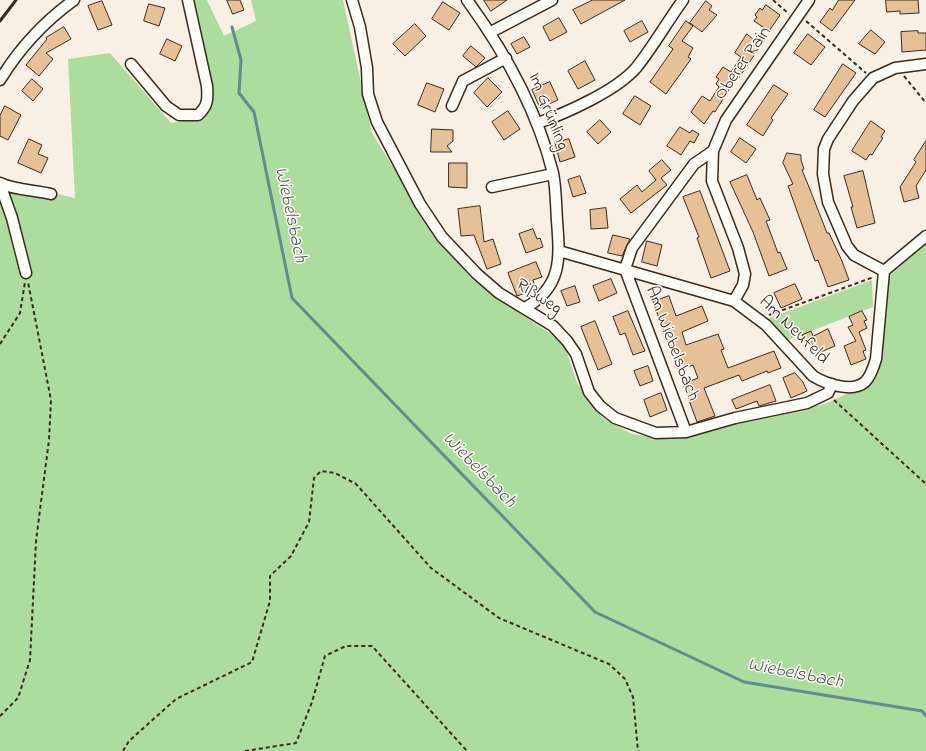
<!DOCTYPE html>
<meta charset="utf-8">
<style>
body{margin:0}
canvas{display:block;background:#f8f0e4}
</style>
<canvas width="926" height="751"></canvas>
<script>
const g = document.querySelector('canvas').getContext('2d');
g.lineJoin = 'round';
function fillPath(path, color) { g.fillStyle = color; g.fill(path, 'evenodd'); }
function trace(path, color, width, dash) { g.strokeStyle = color; g.lineWidth = width; g.lineCap = dash ? 'butt' : 'round'; g.setLineDash(dash || []); g.stroke(path); }
function drawText(font, color, halo, rows, align = 'center') {
  g.font = font + ' "Indie Flower",sans-serif'; g.lineWidth = 3; g.setLineDash([]); g.textBaseline = 'middle'; g.strokeStyle = halo; g.fillStyle = color; for (const [text, x, y, turn = 0] of rows) {
    g.save(); g.translate(x, y); g.rotate((+turn || 0) * Math.PI / 180); g.textAlign = isNaN(turn) ? turn : align; if (halo) g.strokeText(text, 0, 0); g.fillText(text, 0, 0); g.restore();
  }
}
fillPath(new Path2D(`
 M 191,0 L 207,0 L 224,36 L 256,21 L 251,0 L 343,0 L 372,133 L 441,244 L 472,279 L 500,300 L 564,343 L 577,383 L 604,419 L 632,434 L 667,439 L 825,404 L 868,384 L 882,357 L 889,276 L 926,244 L 926,751 L 0,751 L 0,181 L 75,198 L 68,59 L 110,53 L 171,123 L 203,118 L 213,100 Z
 M 872,280 L 873,307 L 788,340 L 767,319 Z`), '#acdd9e');
trace(new Path2D(`
 M 232,27 L 241,60 L 239,93 L 254,112 L 292,298 L 595,612 L 744,682 L 922,711 L 926,716`), '#628b8f', 3);
const building = new Path2D(`
 M 227,0 L 240,0 L 244,10 L 233,14 Z
 M 484,0 L 507,0 L 491,11 Z
 M 593,0 L 625,0 L 581,24 L 573,10 Z
 M 839,0 L 855,0 L 832,31 L 820,22 L 830,8 L 832,10 Z
 M 886,0 L 918,0 L 919,13 L 900,14 L 900,11 L 887,12 Z
 M 102,1 L 112,25 L 98,30 L 88,6 Z
 M 706,1 L 712,6 L 709,10 L 717,15 L 702,32 L 690,23 Z
 M 443,2 L 460,13 L 449,30 L 432,19 Z
 M 149,4 L 165,8 L 159,26 L 144,21 Z
 M 766,5 L 780,15 L 769,31 L 754,21 L 757,17 L 755,15 L 760,8 L 762,10 Z
 M 559,18 L 567,32 L 550,41 L 543,27 Z
 M 642,21 L 648,32 L 630,42 L 624,31 Z
 M 686,21 L 693,26 L 682,41 L 693,48 L 688,57 L 691,59 L 666,94 L 650,82 L 673,49 L 669,46 Z
 M 415,24 L 426,36 L 405,56 L 393,44 Z
 M 64,27 L 71,39 L 46,53 L 53,59 L 39,76 L 26,65 L 47,39 L 46,38 Z
 M 871,30 L 885,42 L 875,54 L 859,44 Z
 M 918,31 L 918,33 L 926,33 L 926,50 L 902,52 L 901,32 Z
 M 747,34 L 754,40 L 757,36 L 764,41 L 738,79 L 736,78 L 715,112 L 713,111 L 704,124 L 691,112 L 702,96 L 710,101 L 719,87 L 716,84 L 719,79 L 716,77 L 723,67 L 731,72 L 741,57 L 735,53 Z
 M 808,34 L 825,47 L 811,65 L 794,53 Z
 M 524,37 L 530,47 L 517,54 L 511,44 Z
 M 167,39 L 182,46 L 175,61 L 160,54 Z
 M 471,46 L 485,58 L 476,67 L 463,56 Z
 M 585,61 L 595,80 L 578,89 L 568,71 Z
 M 843,64 L 856,73 L 825,117 L 814,110 Z
 M 488,78 L 502,92 L 487,107 L 474,93 Z
 M 32,79 L 43,89 L 33,101 L 22,91 Z
 M 550,82 L 558,100 L 540,108 L 532,90 Z
 M 427,83 L 444,89 L 435,112 L 418,105 Z
 M 774,85 L 788,94 L 771,118 L 773,120 L 763,136 L 747,125 Z
 M 635,96 L 651,106 L 640,125 L 623,114 Z
 M 5,106 L 21,115 L 8,140 L 0,136 L 0,116 Z
 M 508,111 L 520,129 L 504,140 L 492,122 Z
 M 600,120 L 611,132 L 598,144 L 587,132 Z
 M 871,121 L 885,131 L 881,137 L 883,138 L 875,150 L 872,155 L 870,154 L 866,160 L 852,151 Z
 M 680,127 L 690,133 L 692,130 L 699,134 L 694,143 L 690,141 L 681,155 L 667,146 Z
 M 432,129 L 453,130 L 453,141 L 447,146 L 452,152 L 431,152 Z
 M 740,138 L 756,149 L 746,163 L 731,152 Z
 M 29,139 L 42,145 L 38,154 L 48,158 L 41,173 L 18,163 Z
 M 569,139 L 575,157 L 560,162 L 555,143 Z
 M 926,141 L 926,170 L 916,186 L 919,198 L 904,202 L 900,187 L 916,162 L 914,160 Z
 M 787,153 L 801,155 L 801,160 L 804,169 L 802,170 L 809,187 L 827,233 L 829,233 L 842,261 L 849,280 L 828,287 L 818,260 L 815,261 L 788,186 L 793,184 L 783,163 Z
 M 662,160 L 671,170 L 661,178 L 667,185 L 631,213 L 620,199 L 637,185 L 642,192 L 656,180 L 649,171 Z
 M 449,163 L 467,163 L 467,188 L 449,187 Z
 M 863,171 L 875,223 L 857,228 L 851,207 L 853,207 L 844,176 Z
 M 747,175 L 757,200 L 760,198 L 770,220 L 766,221 L 778,253 L 780,252 L 787,269 L 769,276 L 753,232 L 730,182 Z
 M 580,176 L 586,193 L 573,197 L 568,180 Z
 M 700,191 L 730,271 L 711,278 L 697,238 L 699,237 L 683,197 Z
 M 480,206 L 484,242 L 493,239 L 501,264 L 487,269 L 474,235 L 461,236 L 458,209 Z
 M 606,208 L 608,228 L 591,229 L 590,210 Z
 M 533,229 L 537,239 L 540,238 L 543,247 L 526,253 L 519,234 Z
 M 613,235 L 630,239 L 622,256 L 608,253 Z
 M 647,241 L 662,245 L 657,266 L 642,262 Z
 M 536,262 L 542,277 L 533,280 L 536,289 L 517,296 L 508,273 Z
 M 611,279 L 617,293 L 599,301 L 593,286 Z
 M 795,284 L 802,299 L 781,308 L 774,293 Z
 M 575,286 L 580,302 L 567,306 L 561,291 Z
 M 669,296 L 676,316 L 702,306 L 708,321 L 682,332 L 686,345 L 718,334 L 724,349 L 721,350 L 728,368 L 774,351 L 781,368 L 768,373 L 767,371 L 742,381 L 739,375 L 704,388 L 715,416 L 697,422 L 683,384 L 698,378 L 693,365 L 679,371 L 653,302 Z
 M 628,311 L 645,351 L 633,355 L 625,333 L 620,335 L 613,317 Z
 M 862,311 L 867,320 L 864,321 L 867,328 L 859,332 L 866,350 L 863,351 L 866,359 L 851,365 L 844,346 L 856,341 L 848,327 L 853,325 L 849,317 Z
 M 595,321 L 612,364 L 598,370 L 581,327 Z
 M 828,329 L 835,346 L 816,354 L 811,342 L 806,344 L 802,335 L 811,331 L 813,336 Z
 M 648,366 L 653,381 L 640,386 L 634,371 Z
 M 795,373 L 803,382 L 807,391 L 791,398 L 783,378 Z
 M 770,385 L 776,401 L 759,406 L 757,401 L 736,409 L 732,400 Z
 M 661,393 L 667,410 L 650,417 L 644,400 Z`);
fillPath(building, '#e6c197');
trace(building, '#3b2a1e', 1);
const minor = new Path2D(`
 M 352,0 L 360,27 L 367,68 L 368,94 L 377,122 L 420,204 L 442,237 L 477,274 L 499,293 L 553,326 L 567,341 L 576,354 L 589,392 L 600,406 L 615,418 L 656,433 L 686,432 L 735,418 L 807,403 L 828,393 L 832,384
 M 467,0 C 505,52 537,110 553,173 C 556,188 556,206 557,221 C 560,259 562,287 525,308
 M 491,32 L 552,0
 M 131,64 L 166,106 L 179,115 L 198,115 C 208,106 208,99 207,86 L 188,0
 M 0,80 C 19,49 45,21 74,0
 M 452,106 L 463,81 L 506,58
 M 538,123 C 566,113 616,91 636,68 C 653,47 667,22 683,0
 M 0,183 C 13,190 36,190 51,194
 M 0,184 L 12,218 L 26,273
 M 492,187 L 553,174
 M 559,251 L 734,301 L 766,325 L 813,376 C 826,384 852,393 865,382 C 871,376 874,366 876,359 L 884,271 L 926,236
 M 884,271 L 854,255 L 847,246 L 828,202 L 823,174 L 824,149 L 828,139 L 853,101 L 873,78 L 895,68 L 926,64
 M 734,301 L 743,285 L 745,274 L 738,248 L 712,181 L 713,151 L 726,120 L 809,0
 M 686,432 L 625,269 L 632,248 L 694,164 L 713,151`);
trace(minor, '#3b2a1e', 13);
trace(new Path2D(`
 M 773,0 L 789,14
 M 806,21 L 866,73
 M 904,76 L 926,103
 M 769,315 L 874,277
 M 0,344 L 20,313 L 25,282
 M 834,400 L 926,484
 M 0,716 L 18,698 L 30,660 L 36,541 L 49,440 L 51,400 L 28,282
 M 123,751 L 129,741 L 176,699 L 252,662 L 270,601 L 270,576 L 291,556 L 309,522 L 314,478 L 321,471 L 335,473 L 356,484 L 431,568 L 499,618 L 609,664 L 625,679 L 633,697 L 638,751
 M 245,751 L 296,743 L 312,702 L 325,656 L 346,646 L 372,646 L 467,751`), '#3b2a1e', 2, [4, 3]);
trace(minor, '#fdfcf7', 10);
trace(new Path2D(`
 M 0,21 L 16,0`), '#3b2a1e', 3);
drawText('18px', '#3b2a1e', '#fdfcf7', [
 ["Oberer Rain",744,64,-55],
 ["Im Grünling",547,112,68],
 ["Rißweg",538,298,33],
 ["Am Neufeld",793,331,44],
 ["Am Wiebelsbach",671,344,69]
]);
drawText('italic 19px', '#4e5a56', '#fdfcf7', [
 ["Wiebelsbach",289,215,78],
 ["Wiebelsbach",478,471,46],
 ["Wiebelsbach",795,675,11]
]);
</script>
